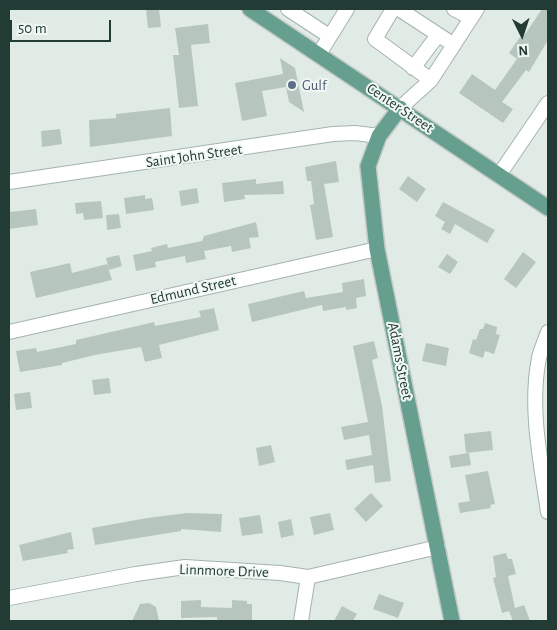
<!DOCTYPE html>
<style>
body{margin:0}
#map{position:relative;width:557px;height:630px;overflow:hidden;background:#e1ebe6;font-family:"Alegreya Sans",sans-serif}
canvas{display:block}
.frame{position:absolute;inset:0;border:10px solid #223b34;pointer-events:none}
.north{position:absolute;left:497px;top:10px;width:50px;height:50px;-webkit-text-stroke:4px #f1f8f4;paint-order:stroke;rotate:176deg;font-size:14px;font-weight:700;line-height:20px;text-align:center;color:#223b34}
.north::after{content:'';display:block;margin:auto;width:18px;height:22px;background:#223b34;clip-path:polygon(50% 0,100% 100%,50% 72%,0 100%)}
.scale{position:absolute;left:10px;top:20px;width:101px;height:22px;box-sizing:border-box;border:2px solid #223b34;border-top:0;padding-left:6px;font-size:15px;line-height:18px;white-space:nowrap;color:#223b34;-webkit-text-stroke:4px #f1f8f4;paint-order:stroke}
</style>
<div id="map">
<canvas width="557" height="630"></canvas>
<div class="frame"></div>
<div class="north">N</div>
<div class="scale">50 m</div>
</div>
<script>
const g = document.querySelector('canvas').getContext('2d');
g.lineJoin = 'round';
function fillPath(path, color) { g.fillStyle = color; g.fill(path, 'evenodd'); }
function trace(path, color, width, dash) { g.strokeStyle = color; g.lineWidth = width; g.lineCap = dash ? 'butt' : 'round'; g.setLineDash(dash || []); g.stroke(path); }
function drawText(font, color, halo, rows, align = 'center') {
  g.font = font + ' "Alegreya Sans",sans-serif'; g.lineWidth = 4; g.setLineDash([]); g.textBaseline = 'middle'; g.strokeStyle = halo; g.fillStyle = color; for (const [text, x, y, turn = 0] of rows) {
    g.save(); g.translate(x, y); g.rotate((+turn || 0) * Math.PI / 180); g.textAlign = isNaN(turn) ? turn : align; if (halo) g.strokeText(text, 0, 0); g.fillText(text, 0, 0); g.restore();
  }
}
fillPath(new Path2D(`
 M 146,9 L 159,9 L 161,27 L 148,28 Z
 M 542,9 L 548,9 L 548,40 L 529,72 L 526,70 L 502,102 L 513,109 L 503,123 L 459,93 L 472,74 L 495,90 L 517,59 L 509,53 L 520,37 L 522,39 Z
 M 208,24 L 210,43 L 191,45 L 198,106 L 179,108 L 173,55 L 179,55 L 175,28 Z
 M 280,58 L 295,68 L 304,112 L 289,102 L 286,87 L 262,91 L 267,116 L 242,121 L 235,83 L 283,74 Z
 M 170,108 L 172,136 L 90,147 L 89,120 L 116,118 L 116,114 Z
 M 60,129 L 62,144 L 42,147 L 41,131 Z
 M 336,161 L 339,182 L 324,184 L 333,237 L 316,240 L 310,205 L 314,204 L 311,181 L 307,181 L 305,167 Z
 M 408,176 L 426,189 L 417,202 L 399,189 Z
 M 256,179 L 256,184 L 283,181 L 284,194 L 244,195 L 245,199 L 224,202 L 222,183 Z
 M 197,188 L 199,203 L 181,206 L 179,191 Z
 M 145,195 L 145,199 L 152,198 L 154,210 L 126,214 L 124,198 Z
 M 101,201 L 103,218 L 84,220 L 83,213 L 76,214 L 75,203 Z
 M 443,202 L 495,230 L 487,243 L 455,224 L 450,234 L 441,229 L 445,222 L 435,216 Z
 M 36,209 L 38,225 L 9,229 L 9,212 Z
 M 119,214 L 121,228 L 107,230 L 106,215 Z
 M 256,222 L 259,237 L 249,238 L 251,248 L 232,252 L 231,246 L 204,251 L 206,259 L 186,263 L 185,256 L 155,262 L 156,267 L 136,271 L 133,255 L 152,251 L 151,248 L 167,244 L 168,248 L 202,241 L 204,236 Z
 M 523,252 L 536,262 L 516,288 L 504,279 Z
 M 447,254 L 458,262 L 450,274 L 438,267 Z
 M 119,255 L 122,266 L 109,270 L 106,258 Z
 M 70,263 L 72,273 L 107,264 L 112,280 L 36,298 L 30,272 Z
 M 364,279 L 366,296 L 356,298 L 357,308 L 346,310 L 346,307 L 323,311 L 322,305 L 252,322 L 248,304 L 304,291 L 306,298 L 343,292 L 342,283 Z
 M 214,308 L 219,330 L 159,345 L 162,358 L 145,362 L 141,347 L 95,355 L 62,363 L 62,365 L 20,372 L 16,351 L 36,348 L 37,352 L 76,344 L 76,340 L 137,326 L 154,322 L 155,326 L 201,317 L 199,311 Z
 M 485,323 L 497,327 L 496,334 L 500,335 L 494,354 L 485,351 L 483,358 L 469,353 L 473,339 L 476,340 L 480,329 L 483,329 Z
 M 374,341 L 378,358 L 372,360 L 382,406 L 391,481 L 375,483 L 373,465 L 347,470 L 345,460 L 372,455 L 369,435 L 344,440 L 341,427 L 368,422 L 353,346 Z
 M 426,343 L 449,348 L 446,366 L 422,361 Z
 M 109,378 L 111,393 L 94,395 L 92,380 Z
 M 30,392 L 32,408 L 16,410 L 14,394 Z
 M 491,431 L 493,450 L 466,453 L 464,434 Z
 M 271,445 L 275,462 L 259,466 L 256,448 Z
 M 469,453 L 471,465 L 451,468 L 449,456 Z
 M 488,471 L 495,504 L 490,505 L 491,508 L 460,513 L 458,503 L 470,501 L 465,475 Z
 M 371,493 L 383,506 L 366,522 L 354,509 Z
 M 187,513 L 222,514 L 221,532 L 181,529 L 181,531 L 95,545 L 92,528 L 147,518 Z
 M 330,513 L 334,530 L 314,535 L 310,517 Z
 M 260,515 L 263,533 L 242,536 L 239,518 Z
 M 291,519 L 294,535 L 281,538 L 278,522 Z
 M 71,532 L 74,549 L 67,550 L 68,553 L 23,561 L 19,545 Z
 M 506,553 L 508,559 L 512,559 L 516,574 L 508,576 L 515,608 L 524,605 L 530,621 L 513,621 L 509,611 L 502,613 L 493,578 L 496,577 L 493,556 Z
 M 379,594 L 404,603 L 398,618 L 373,609 Z
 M 201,600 L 201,607 L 232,608 L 232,600 L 247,601 L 247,604 L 252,604 L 252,620 L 217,621 L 217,617 L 181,618 L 181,601 Z
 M 149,603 L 156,607 L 159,621 L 132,621 L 140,604 Z
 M 342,606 L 357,614 L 353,621 L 334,621 Z`), '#b6c6bf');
const minor = new Path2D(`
 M 288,9 L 329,36
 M 393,9 L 375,39 L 431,80
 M 399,9 L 454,45
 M 454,9 L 471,18
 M 319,54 L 347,9
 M 413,68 L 438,35
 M 400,108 L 431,80 L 477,9
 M 499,175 L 548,103
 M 9,182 L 333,134 L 355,133 L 379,136
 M 9,332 L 377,249
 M 548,332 C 545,341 541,349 539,358 C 529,408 541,463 548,512
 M 9,598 L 136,574 L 185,567 L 280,573 L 308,577 L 438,547
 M 301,621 L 308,577`);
const major = new Path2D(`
 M 250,9 L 548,208
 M 400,108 L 379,136 L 368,166 L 377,249 L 452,621`);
trace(minor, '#a4b3ad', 16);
trace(major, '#c1c8c6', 18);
trace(minor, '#fff', 14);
trace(major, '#679f8f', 15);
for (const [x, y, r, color] of [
 [292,85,5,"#5c6f8a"]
]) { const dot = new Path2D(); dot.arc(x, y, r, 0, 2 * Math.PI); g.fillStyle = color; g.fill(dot); trace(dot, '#f1f8f4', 2); }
drawText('15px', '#4e5e75', '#f1f8f4', [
 ["Gulf",302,85]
], 'left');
drawText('15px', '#223b34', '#f1f8f4', [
 ["Center Street",400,108,34],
 ["Saint John Street",194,156,-8],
 ["Edmund Street",193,290,-13],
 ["Adams Street",400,361,79],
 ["Linnmore Drive",224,571,2]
]);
</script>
